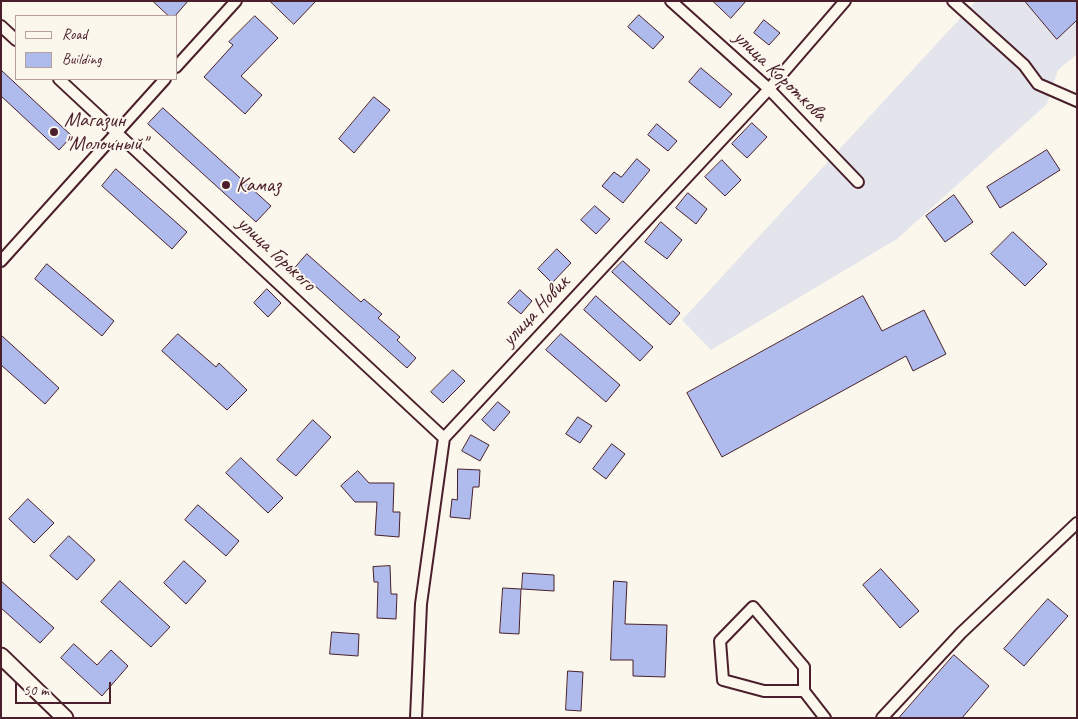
<!DOCTYPE html>
<meta charset="utf-8">
<style>
body{margin:0}
#map{position:relative;width:1078px;height:719px;overflow:hidden;background:#fbf7ec;font-family:Caveat,sans-serif}
canvas{display:block}
.frame{position:absolute;inset:0;border:2px solid #4a1f2b;pointer-events:none}
.legend{position:absolute;left:15px;top:15px;width:162px;height:65px;box-sizing:border-box;background:#fbf7ec;border:1px solid #b4a19f;margin:0;padding:6px 9px;list-style:none;font-size:15px;color:#4a1f2b}
.legend li{display:flex;align-items:center;gap:10px;height:25px}
.legend b{width:25px;border:1px solid #b4a19f}
.scale{position:absolute;left:15px;top:682px;width:96px;height:22px;box-sizing:border-box;border:2px solid #4a1f2b;border-top:0;padding-left:6px;font-size:15px;line-height:18px;white-space:nowrap;color:#4a1f2b;-webkit-text-stroke:4px #fbf7ec;paint-order:stroke}
</style>
<div id="map">
<canvas width="1078" height="719"></canvas>
<div class="frame"></div>
<ul class="legend">
<li><b style="height:6px;background:#fbf7ec"></b>Road</li>
<li><b style="height:14px;background:#aebbec"></b>Building</li>
</ul>
<div class="scale">50 m</div>
</div>
<script>
const g = document.querySelector('canvas').getContext('2d');
g.lineJoin = 'round';
function fillPath(path, color) { g.fillStyle = color; g.fill(path, 'evenodd'); }
function trace(path, color, width, dash) { g.strokeStyle = color; g.lineWidth = width; g.lineCap = dash ? 'butt' : 'round'; g.setLineDash(dash || []); g.stroke(path); }
function drawText(font, color, halo, rows, align = 'center') {
  g.font = font + ' Caveat,sans-serif'; g.lineWidth = 4; g.setLineDash([]); g.textBaseline = 'middle'; g.strokeStyle = halo; g.fillStyle = color; for (const [text, x, y, turn = 0] of rows) {
    g.save(); g.translate(x, y); g.rotate((+turn || 0) * Math.PI / 180); g.textAlign = isNaN(turn) ? turn : align; if (halo) g.strokeText(text, 0, 0); g.fillText(text, 0, 0); g.restore();
  }
}
fillPath(new Path2D(`
 M 976,1 L 1077,1 L 1077,54 L 1058,70 L 1047,104 L 897,239 L 711,350 L 682,320 Z`), '#e4e5ec');
const building = new Path2D(`
 M 153,1 L 188,1 L 175,16 L 169,16 Z
 M 270,1 L 316,1 L 294,24 Z
 M 713,1 L 746,1 L 731,18 Z
 M 1025,1 L 1077,1 L 1077,20 L 1057,39 Z
 M 639,15 L 664,37 L 653,49 L 628,27 Z
 M 255,16 L 278,38 L 241,76 L 262,95 L 245,114 L 204,77 L 233,45 L 229,42 Z
 M 764,20 L 780,33 L 769,45 L 754,33 Z
 M 701,68 L 732,94 L 720,108 L 689,82 Z
 M 1,70 L 72,136 L 59,150 L 1,96 Z
 M 374,97 L 390,110 L 354,153 L 339,139 Z
 M 163,108 L 271,206 L 256,222 L 148,124 Z
 M 752,123 L 767,137 L 747,158 L 732,144 Z
 M 657,124 L 677,141 L 668,151 L 648,135 Z
 M 1047,150 L 1060,170 L 1000,208 L 987,187 Z
 M 637,159 L 650,170 L 623,203 L 602,186 L 614,172 L 621,177 Z
 M 722,160 L 741,180 L 725,196 L 705,177 Z
 M 116,169 L 187,232 L 172,249 L 102,186 Z
 M 688,193 L 707,209 L 696,224 L 676,208 Z
 M 954,195 L 973,222 L 945,242 L 926,216 Z
 M 595,206 L 610,219 L 596,234 L 581,220 Z
 M 661,222 L 682,240 L 667,259 L 645,242 Z
 M 1013,232 L 1047,264 L 1025,286 L 991,254 Z
 M 557,249 L 571,263 L 552,283 L 538,269 Z
 M 307,254 L 361,302 L 364,299 L 382,314 L 378,318 L 400,337 L 397,340 L 416,358 L 407,368 L 295,268 Z
 M 623,261 L 680,313 L 670,325 L 612,272 Z
 M 47,264 L 114,321 L 102,336 L 35,279 Z
 M 267,289 L 281,303 L 268,317 L 254,303 Z
 M 520,290 L 532,301 L 521,314 L 508,303 Z
 M 596,296 L 653,347 L 640,361 L 584,310 Z
 M 863,296 L 882,331 L 924,310 L 946,354 L 913,371 L 906,356 L 722,457 L 687,393 Z
 M 178,334 L 216,367 L 219,363 L 247,390 L 227,410 L 162,351 Z
 M 561,334 L 620,385 L 606,402 L 546,350 Z
 M 1,335 L 59,388 L 45,404 L 1,365 Z
 M 453,370 L 465,381 L 443,403 L 431,392 Z
 M 498,402 L 510,412 L 494,431 L 482,420 Z
 M 578,417 L 592,426 L 580,443 L 566,434 Z
 M 313,420 L 331,437 L 296,476 L 277,460 Z
 M 471,435 L 489,445 L 480,461 L 462,451 Z
 M 612,444 L 625,454 L 606,479 L 593,469 Z
 M 241,458 L 283,498 L 268,513 L 226,473 Z
 M 458,469 L 480,470 L 479,487 L 473,487 L 470,519 L 450,517 L 452,499 L 457,500 Z
 M 358,471 L 369,483 L 394,483 L 393,512 L 400,512 L 399,537 L 375,535 L 377,502 L 355,502 L 341,486 Z
 M 28,499 L 54,523 L 34,543 L 9,519 Z
 M 198,505 L 239,541 L 226,556 L 185,520 Z
 M 69,536 L 95,560 L 77,580 L 50,556 Z
 M 184,561 L 206,581 L 186,604 L 164,583 Z
 M 390,566 L 391,594 L 397,594 L 396,619 L 377,618 L 378,582 L 374,582 L 373,567 Z
 M 881,569 L 919,611 L 900,628 L 863,585 Z
 M 523,573 L 554,575 L 554,591 L 522,589 Z
 M 1,581 L 54,628 L 40,643 L 1,608 Z
 M 120,581 L 170,627 L 151,647 L 101,602 Z
 M 614,581 L 627,582 L 625,624 L 667,625 L 665,677 L 633,676 L 633,660 L 611,660 Z
 M 503,588 L 521,589 L 519,634 L 500,633 Z
 M 1048,599 L 1068,616 L 1024,666 L 1004,649 Z
 M 332,632 L 359,634 L 358,656 L 330,654 Z
 M 74,644 L 97,665 L 111,650 L 128,666 L 102,696 L 61,658 Z
 M 954,655 L 989,686 L 962,718 L 899,718 Z
 M 568,671 L 583,672 L 581,711 L 566,710 Z`);
fillPath(building, '#aebbec');
trace(building, '#4a1f2b', 1);
const street = new Path2D(`
 M 671,1 L 769,89 L 858,182
 M 953,1 L 1024,65 L 1038,84 L 1077,101
 M 1,26 L 16,40
 M 176,67 L 236,1
 M 59,79 L 444,438
 M 1,261 L 165,79
 M 804,691 L 764,691 L 723,680 L 720,641 L 753,607 L 804,667 L 804,691 L 825,718
 M 416,718 L 421,604 L 444,438 L 769,89 L 845,1
 M 882,718 L 961,633 L 1077,523`);
const secondary = new Path2D(`
 M 1,656 L 65,718`);
trace(street, '#4a1f2b', 14);
trace(secondary, '#4a1f2b', 19);
trace(street, '#fbf7ec', 10);
trace(secondary, '#fbf7ec', 15);
for (const [x, y, r, color] of [
 [54,132,5,"#4a1f2b"],
 [226,185,5,"#4a1f2b"]
]) { const dot = new Path2D(); dot.arc(x, y, r, 0, 2 * Math.PI); g.fillStyle = color; g.fill(dot); trace(dot, '#fbf7ec', 2); }
drawText('21px', '#4a1f2b', '#fbf7ec', [
 ["улица Короткова",780,76,44],
 ["улица Горького",276,254,43],
 ["улица Новик",536,311,-47]
]);
drawText('21px', '#4a1f2b', '#fbf7ec', [
 ["Магазин",64,120],
 ["\"Молочный\"",64,144],
 ["Камаз",236,185]
], 'left');
</script>
